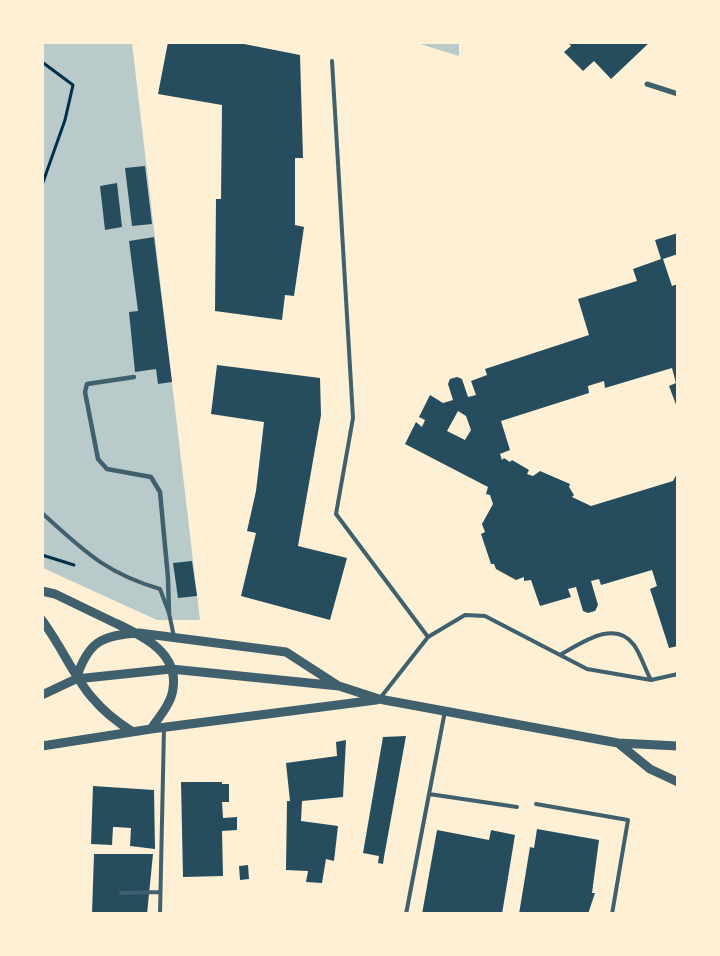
<!DOCTYPE html>
<style>
body{margin:0}
#map{position:relative;width:720px;height:956px;overflow:hidden;background:#fdf0d5;font-family:"DejaVu Sans",sans-serif}
canvas{display:block}
.frame{position:absolute;inset:0;border:44px solid #fdf0d5;pointer-events:none}
</style>
<div id="map">
<canvas width="720" height="956"></canvas>
<div class="frame"></div>
</div>
<script>
const g = document.querySelector('canvas').getContext('2d');
g.lineJoin = 'round';
function fillPath(path, color) { g.fillStyle = color; g.fill(path, 'evenodd'); }
function trace(path, color, width, dash) { g.strokeStyle = color; g.lineWidth = width; g.lineCap = dash ? 'butt' : 'round'; g.setLineDash(dash || []); g.stroke(path); }
fillPath(new Path2D(`
 M 42,43 L 132,43 L 200,620 L 157,620 L 43,568 Z
 M 417,43 L 459,43 L 459,56 Z`), '#b9caca');
fillPath(new Path2D(`
 M 168,42 L 234,42 L 300,55 L 303,158 L 295,158 L 295,225 L 304,227 L 294,296 L 285,295 L 282,320 L 215,311 L 216,199 L 221,199 L 222,105 L 158,94 Z
 M 568,42 L 650,42 L 611,79 L 594,61 L 583,71 L 564,52 L 571,46 Z
 M 145,166 L 152,224 L 132,226 L 125,168 Z
 M 117,183 L 122,227 L 105,230 L 100,186 Z
 M 678,233 L 678,254 L 663,259 L 672,286 L 678,284 L 678,410 L 669,386 L 676,383 L 672,368 L 605,388 L 604,381 L 588,386 L 589,393 L 501,421 L 510,450 L 500,454 L 502,460 L 504,458 L 510,462 L 512,460 L 529,470 L 527,474 L 533,476 L 540,471 L 570,484 L 569,487 L 574,495 L 572,497 L 591,506 L 673,481 L 678,472 L 678,646 L 669,648 L 650,589 L 657,586 L 652,570 L 601,585 L 599,579 L 591,581 L 598,605 L 595,611 L 588,613 L 583,611 L 576,587 L 568,589 L 571,597 L 540,606 L 531,580 L 524,581 L 524,577 L 516,580 L 496,569 L 494,564 L 491,564 L 481,534 L 485,532 L 482,524 L 493,504 L 490,495 L 486,494 L 488,487 L 405,444 L 416,422 L 422,427 L 425,420 L 419,417 L 430,395 L 443,403 L 453,400 L 448,384 L 450,379 L 457,377 L 462,379 L 468,397 L 476,395 L 471,381 L 487,375 L 485,369 L 589,335 L 578,299 L 637,281 L 633,269 L 661,259 L 655,240 ZM 458,411 L 466,416 L 471,430 L 465,440 L 447,431 Z
 M 154,237 L 172,382 L 158,384 L 156,369 L 135,372 L 129,312 L 138,311 L 129,241 Z
 M 217,365 L 320,378 L 321,415 L 298,546 L 347,558 L 330,620 L 241,596 L 256,533 L 247,531 L 256,491 L 264,422 L 211,414 Z
 M 192,561 L 197,596 L 178,598 L 173,563 Z
 M 406,736 L 384,857 L 383,864 L 378,863 L 379,856 L 363,853 L 383,737 Z
 M 346,740 L 343,797 L 302,801 L 301,821 L 338,826 L 334,861 L 326,859 L 322,883 L 306,882 L 308,871 L 286,870 L 287,801 L 290,801 L 286,763 L 337,756 L 336,742 Z
 M 181,782 L 222,782 L 222,784 L 229,784 L 229,802 L 222,802 L 223,818 L 237,817 L 237,830 L 222,831 L 223,876 L 183,877 Z
 M 93,786 L 154,790 L 155,849 L 130,846 L 131,828 L 115,827 L 113,827 L 112,845 L 91,844 Z
 M 537,829 L 599,840 L 592,893 L 595,893 L 588,914 L 519,914 L 530,847 L 534,848 Z
 M 437,830 L 489,840 L 491,830 L 515,835 L 502,914 L 422,914 Z
 M 94,854 L 153,854 L 147,914 L 92,914 Z
 M 248,865 L 249,879 L 240,880 L 239,866 Z`), '#264d5e');
trace(new Path2D(`
 M 42,62 L 73,85 L 65,120 L 42,185
 M 42,555 L 74,565`), '#003049', 3);
trace(new Path2D(`
 M 332,61 L 353,418 L 336,514 L 428,637
 M 42,513 C 83,550 105,573 160,589 L 169,613 L 174,637
 M 560,655 C 580,644 615,618 634,645 C 641,655 645,669 651,680
 M 381,697 L 428,637 L 465,615 L 485,616 L 587,669 L 651,680 L 678,674
 M 429,794 L 517,807
 M 536,804 L 628,820 L 612,914
 M 121,893 L 160,892
 M 160,914 L 164,728
 M 406,914 L 445,711`), '#3f606c', 4);
trace(new Path2D(`
 M 134,377 L 87,384 L 85,392 L 98,459 L 107,469 L 151,477 L 160,492 L 168,578 L 169,613`), '#3f606c', 4.5);
trace(new Path2D(`
 M 647,84 L 678,94`), '#3f606c', 5);
trace(new Path2D(`
 M 42,591 L 55,594 C 74,603 92,612 111,621 C 138,634 179,650 173,689 C 171,704 159,717 151,729
 M 42,620 C 75,666 80,700 133,732
 M 76,679 C 88,642 101,635 139,633 L 286,652 L 337,685
 M 42,695 L 76,679 L 171,669 L 339,686 L 379,699 L 618,743 L 678,746
 M 618,743 L 650,769 L 678,782
 M 42,746 L 151,729 L 376,700`), '#3f606c', 9);
</script>
